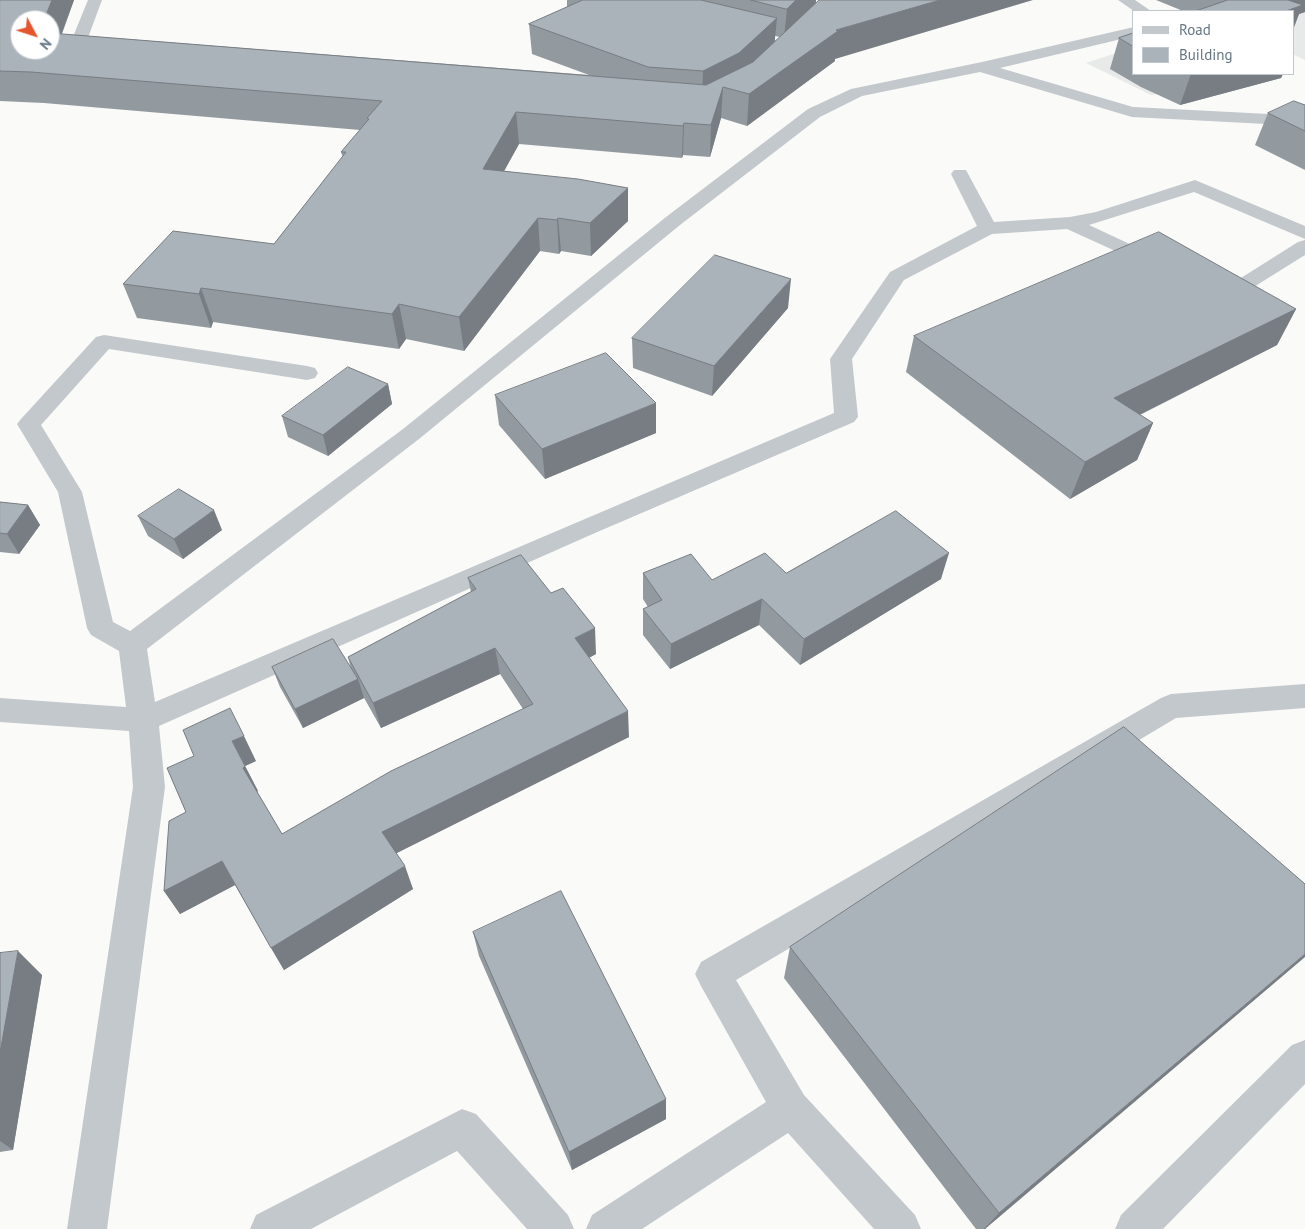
<!DOCTYPE html>
<style>
body{margin:0}
#map{position:relative;width:1305px;height:1229px;overflow:hidden;background:#fafaf8;font-family:"PT Sans",sans-serif}
canvas{display:block}
.legend{position:absolute;left:1132px;top:10px;width:162px;height:65px;box-sizing:border-box;background:#fff;border:1px solid #c1c8cd;margin:0;padding:6px 9px;list-style:none;font-size:15px;color:#657683}
.legend li{display:flex;align-items:center;gap:10px;height:25px}
.legend b{width:25px;border:1px solid #c1c8cd}
.north{position:absolute;left:10px;top:10px;width:50px;height:50px;box-sizing:border-box;background:#fff;border:1px solid #c1c8cd;border-radius:50%;rotate:130deg;font-size:14px;font-weight:700;line-height:20px;text-align:center;color:#657683}
.north::after{content:'';display:block;margin:auto;width:18px;height:22px;background:#e4572e;clip-path:polygon(50% 0,100% 100%,50% 72%,0 100%)}
</style>
<div id="map">
<canvas width="1305" height="1229"></canvas>
<ul class="legend">
<li><b style="height:6px;background:#c3c8cc"></b>Road</li>
<li><b style="height:14px;background:#aab3b9"></b>Building</li>
</ul>
<div class="north">N</div>
</div>
<script>
const g = document.querySelector('canvas').getContext('2d');
g.lineJoin = 'round';
function fillPath(path, color) { g.fillStyle = color; g.fill(path, 'evenodd'); }
function trace(path, color, width, dash) { g.strokeStyle = color; g.lineWidth = width; g.lineCap = dash ? 'butt' : 'round'; g.setLineDash(dash || []); g.stroke(path); }
fillPath(new Path2D(`
 M 1305,0 L 1305,60 L 1294,55 L 1294,11 Z
 M 1134,47 L 1134,74 L 1160,94 L 1151,95 L 1086,63 Z`), '#e8e9e9');
fillPath(new Path2D(`
 M 88,0 L 102,0 L 86,43 L 107,61 L 99,66 L 93,64 L 70,44 Z
 M 1118,0 L 1135,0 L 1151,11 L 1134,11 Z
 M 1134,27 L 1134,36 L 1000,68 L 1133,107 L 1269,114 L 1305,129 L 1305,141 L 1266,124 L 1132,117 L 980,72 L 862,96 L 820,117 L 680,225 L 419,439 L 147,649 L 155,702 L 834,413 L 830,359 L 890,272 L 977,226 L 951,174 L 954,170 L 966,170 L 994,222 L 1070,217 L 1096,212 L 1195,180 L 1305,226 L 1305,239 L 1194,192 L 1089,225 L 1164,260 L 1167,264 L 1164,268 L 1157,270 L 1067,229 L 992,234 L 904,280 L 852,359 L 858,417 L 854,422 L 595,533 L 159,726 L 165,787 L 107,1229 L 67,1229 L 133,787 L 129,731 L 0,722 L 0,698 L 126,707 L 119,651 L 91,635 L 87,628 L 58,492 L 17,424 L 21,419 L 96,337 L 104,335 L 307,366 L 315,368 L 318,373 L 315,378 L 307,380 L 109,349 L 41,425 L 82,492 L 113,622 L 130,631 L 403,429 L 666,217 L 808,109 L 851,89 L 982,62 Z
 M 1305,240 L 1305,255 L 1233,300 C 1223,303 1212,300 1206,291 L 1209,287 L 1216,285 L 1225,288 L 1298,242 Z
 M 1305,684 L 1305,708 L 1176,718 L 736,980 L 804,1095 L 915,1215 L 921,1229 L 874,1229 L 788,1133 L 642,1229 L 586,1229 L 592,1215 L 766,1102 L 701,986 L 695,974 L 701,962 L 1161,698 L 1171,694 Z
 M 1305,1040 L 1305,1084 L 1163,1229 L 1115,1229 L 1121,1215 L 1292,1045 Z
 M 462,1109 L 476,1114 L 568,1215 L 574,1229 L 527,1229 L 457,1151 L 311,1229 L 250,1229 L 256,1215 Z`), '#c3c8cc');
fillPath(new Path2D(`
 M 0,0 L 74,0 L 62,34 L 589,75 L 532,54 L 529,24 L 567,7 L 567,0 L 816,0 L 816,3 L 835,59 L 835,61 L 747,126 L 721,118 L 710,157 L 683,155 L 682,158 L 519,144 L 504,171 L 628,188 L 628,221 L 591,256 L 561,251 L 559,254 L 540,251 L 464,351 L 406,339 L 399,349 L 213,322 L 211,328 L 137,318 L 123,284 L 274,244 L 343,157 L 341,152 L 360,130 L 44,103 L 0,101 ZM 775,36 L 780,37 L 775,41 Z
 M 1156,0 L 1305,0 L 1305,12 L 1299,14 L 1294,27 L 1294,11 L 1183,11 Z
 M 1134,33 L 1134,74 L 1283,74 L 1281,78 L 1180,105 L 1141,87 L 1110,69 L 1119,38 Z
 M 1305,105 L 1305,170 L 1255,145 L 1268,113 Z
 M 788,308 L 712,396 L 633,368 L 632,338 Z
 M 1296,309 L 1277,345 L 1140,415 L 1153,423 L 1137,460 L 1070,499 L 906,372 L 914,336 Z
 M 388,384 L 392,404 L 328,456 L 288,437 L 282,416 Z
 M 495,395 L 656,433 L 545,479 L 499,425 Z
 M 0,502 L 28,505 L 40,525 L 19,554 L 0,552 Z
 M 138,516 L 222,530 L 183,559 L 148,536 Z
 M 643,573 L 712,580 L 786,573 L 941,579 L 800,665 L 759,625 L 670,669 L 643,635 L 643,609 L 648,607 L 643,599 Z
 M 468,578 L 596,654 L 589,658 L 629,737 L 396,853 L 413,889 L 284,970 L 235,885 L 180,914 L 164,891 L 186,812 L 167,768 L 256,761 L 245,766 L 258,791 L 257,792 L 282,834 L 523,709 L 500,674 L 381,728 L 363,696 L 364,698 L 303,728 L 280,687 L 272,667 L 351,669 L 348,657 L 471,592 Z
 M 1305,884 L 985,1229 L 976,1229 L 784,978 L 790,947 Z
 M 473,932 L 666,1099 L 666,1119 L 572,1170 L 479,956 Z
 M 0,953 L 42,975 L 13,1150 L 0,1152 Z`), '#929a9f');
fillPath(new Path2D(`
 M 52,0 L 74,0 L 51,62 L 50,50 L 50,20 L 44,20 Z
 M 796,0 L 816,0 L 815,8 L 784,38 L 787,9 Z
 M 940,0 L 1033,0 L 835,59 L 835,61 L 747,126 L 749,94 L 836,30 Z
 M 1277,0 L 1305,0 L 1305,12 L 1299,14 L 1294,27 L 1294,11 L 1272,11 Z
 M 777,18 L 774,48 L 723,87 L 721,118 L 710,157 L 711,125 L 702,102 L 703,71 Z
 M 1191,74 L 1283,74 L 1281,78 L 1180,105 Z
 M 516,112 L 519,144 L 487,202 L 483,169 Z
 M 684,123 L 683,155 L 682,158 L 683,126 Z
 M 628,188 L 628,221 L 591,256 L 590,223 Z
 M 538,218 L 540,251 L 464,351 L 459,317 Z
 M 558,218 L 561,251 L 559,254 L 557,220 Z
 M 791,279 L 788,308 L 712,396 L 714,366 Z
 M 201,288 L 213,322 L 211,328 L 199,294 Z
 M 399,304 L 406,339 L 399,349 L 392,314 Z
 M 1296,309 L 1277,345 L 1099,435 L 1114,398 Z
 M 388,384 L 392,404 L 328,456 L 323,435 Z
 M 656,403 L 656,433 L 545,479 L 542,449 Z
 M 1153,423 L 1137,460 L 1070,499 L 1085,462 Z
 M 28,505 L 40,525 L 19,554 L 7,534 Z
 M 214,510 L 222,530 L 183,559 L 174,539 Z
 M 949,553 L 941,579 L 800,665 L 804,639 Z
 M 762,599 L 759,625 L 670,669 L 671,644 Z
 M 595,628 L 596,654 L 577,664 L 575,638 Z
 M 495,648 L 500,674 L 381,728 L 373,703 Z
 M 358,679 L 364,698 L 303,728 L 295,709 Z
 M 628,711 L 629,737 L 391,856 L 382,832 Z
 M 244,736 L 256,761 L 245,766 L 232,741 Z
 M 245,766 L 258,791 L 255,792 L 243,768 Z
 M 222,861 L 235,885 L 180,914 L 164,891 Z
 M 405,866 L 413,889 L 284,970 L 271,948 Z
 M 18,951 L 42,975 L 13,1150 L 0,1141 L 0,1053 Z
 M 1305,954 L 1305,957 L 985,1229 L 984,1229 L 999,1213 Z
 M 666,1099 L 666,1119 L 572,1170 L 569,1152 Z`), '#777d82');
const building = new Path2D(`
 M 0,0 L 52,0 L 44,20 L 20,20 L 20,50 L 50,50 L 50,33 L 706,85 L 753,62 L 819,0 L 940,0 L 836,30 L 838,31 L 749,94 L 723,87 L 711,125 L 684,123 L 683,126 L 516,112 L 483,169 L 578,179 L 628,188 L 590,223 L 558,218 L 557,220 L 538,218 L 459,317 L 399,304 L 392,314 L 201,288 L 199,294 L 123,284 L 173,231 L 274,244 L 346,152 L 341,152 L 369,119 L 367,118 L 382,101 L 31,72 L 0,71 Z
 M 583,0 L 701,0 L 777,18 L 739,53 L 703,71 L 648,67 L 529,24 Z
 M 751,0 L 796,0 L 787,9 Z
 M 1228,0 L 1288,0 L 1303,5 L 1286,11 L 1196,11 Z
 M 1134,33 L 1134,47 L 1119,38 Z
 M 1294,101 L 1305,105 L 1305,131 L 1268,113 Z
 M 1159,232 L 1296,309 L 1114,398 L 1153,423 L 1085,462 L 914,336 Z
 M 715,255 L 791,279 L 714,366 L 632,338 Z
 M 606,353 L 656,403 L 542,449 L 495,395 Z
 M 348,367 L 388,384 L 323,435 L 282,416 Z
 M 179,489 L 214,510 L 174,539 L 138,516 Z
 M 0,502 L 28,505 L 7,534 L 0,533 Z
 M 896,511 L 949,553 L 804,639 L 762,599 L 671,644 L 643,609 L 662,600 L 643,573 L 691,554 L 712,580 L 765,553 L 786,573 Z
 M 521,555 L 551,593 L 563,588 L 595,628 L 575,638 L 628,711 L 382,832 L 405,866 L 271,948 L 222,861 L 164,891 L 169,821 L 186,812 L 167,768 L 194,756 L 183,730 L 230,708 L 244,736 L 232,741 L 245,766 L 243,768 L 282,834 L 391,771 L 533,704 L 495,648 L 373,703 L 348,657 L 476,589 L 468,578 Z
 M 333,639 L 358,679 L 295,709 L 272,667 Z
 M 1124,727 L 1305,884 L 1305,954 L 999,1213 L 790,947 Z
 M 561,891 L 666,1099 L 569,1152 L 473,932 Z
 M 18,951 L 0,1053 L 0,953 Z`);
fillPath(building, '#aab3b9');
trace(building, '#777d82', 1);
</script>
